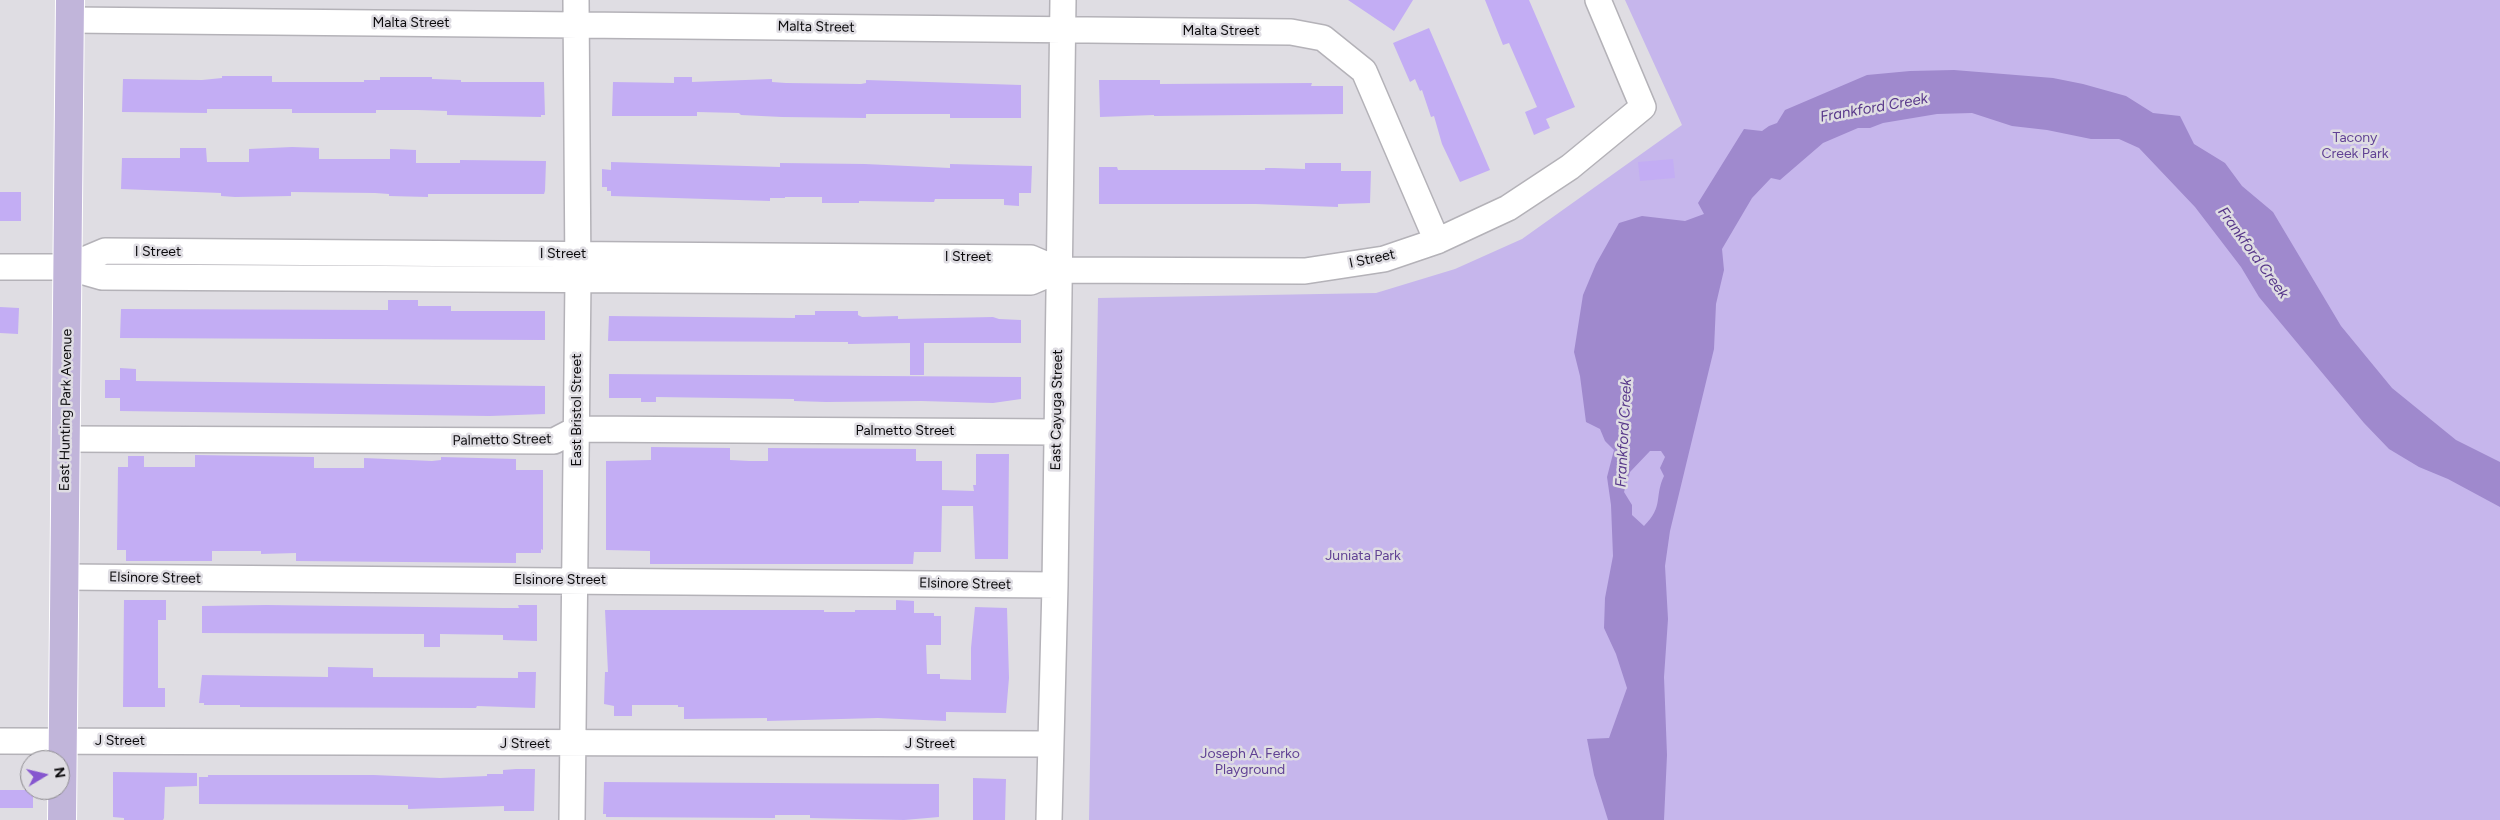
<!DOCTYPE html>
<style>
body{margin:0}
#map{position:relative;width:2500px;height:820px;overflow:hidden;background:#dfdde3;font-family:Figtree,sans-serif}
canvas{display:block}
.north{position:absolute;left:20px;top:750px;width:50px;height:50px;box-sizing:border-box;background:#dfdde3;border:1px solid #8b898d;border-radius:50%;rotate:81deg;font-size:14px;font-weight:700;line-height:20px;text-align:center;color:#0c0b0d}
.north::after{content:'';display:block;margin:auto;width:18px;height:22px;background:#8656cf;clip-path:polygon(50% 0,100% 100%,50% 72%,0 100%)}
</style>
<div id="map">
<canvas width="2500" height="820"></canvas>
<div class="north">N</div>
</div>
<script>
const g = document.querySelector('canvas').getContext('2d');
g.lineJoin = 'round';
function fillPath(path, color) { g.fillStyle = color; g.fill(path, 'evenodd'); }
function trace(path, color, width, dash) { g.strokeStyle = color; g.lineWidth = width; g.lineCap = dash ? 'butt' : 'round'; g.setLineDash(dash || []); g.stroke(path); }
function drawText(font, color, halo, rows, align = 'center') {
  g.font = font + ' Figtree,sans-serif'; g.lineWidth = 5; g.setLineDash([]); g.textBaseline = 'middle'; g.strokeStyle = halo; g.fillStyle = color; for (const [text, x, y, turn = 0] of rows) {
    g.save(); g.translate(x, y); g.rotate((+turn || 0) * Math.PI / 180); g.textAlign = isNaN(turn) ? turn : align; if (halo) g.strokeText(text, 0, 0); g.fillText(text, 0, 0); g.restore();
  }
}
fillPath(new Path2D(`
 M 1625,0 L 2500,0 L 2500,820 L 1089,820 L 1098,298 L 1376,293 L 1455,269 L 1522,239 L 1682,125 Z`), '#c6b6ec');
fillPath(new Path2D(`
 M 1954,70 L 2053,78 L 2083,84 L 2126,96 L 2153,113 L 2180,116 L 2194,144 L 2225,163 L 2242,186 L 2273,212 L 2341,326 L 2392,388 L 2456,440 L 2500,462 L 2500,507 L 2448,479 L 2419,467 L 2389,449 L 2364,423 L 2259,297 L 2241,267 L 2195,207 L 2139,148 L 2119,139 L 2091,139 L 2047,130 L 2012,126 L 1972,113 L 1937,114 L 1883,123 L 1870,128 L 1858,128 L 1823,143 L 1780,180 L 1771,178 L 1752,198 L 1722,249 L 1724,270 L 1716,304 L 1714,349 L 1670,531 L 1665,566 L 1668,619 L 1664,677 L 1667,755 L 1664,820 L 1608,820 L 1594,775 L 1587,739 L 1609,738 L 1627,688 L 1616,654 L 1604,628 L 1605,598 L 1613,556 L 1611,505 L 1607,477 L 1614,450 L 1605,441 L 1600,429 L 1586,422 L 1580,376 L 1574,352 L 1583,295 L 1596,264 L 1619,223 L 1642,216 L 1685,221 L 1704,214 L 1698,203 L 1744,129 L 1762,131 L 1769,126 L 1777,123 L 1785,110 L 1867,75 L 1910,71 ZM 1650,451 L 1661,451 L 1665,457 L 1660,468 L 1664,476 C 1654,497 1664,506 1644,526 L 1632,515 L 1632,505 L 1624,492 L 1630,472 Z`), '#9f89cd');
fillPath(new Path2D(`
 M 1348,0 L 1413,0 L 1394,31 Z
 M 1485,0 L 1529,0 L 1575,107 L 1546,119 L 1550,128 L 1534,135 L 1525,112 L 1537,107 L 1509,43 L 1503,45 Z
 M 1429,28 L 1490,170 L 1460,182 L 1442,144 L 1434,116 L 1431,117 L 1422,90 L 1420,91 L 1415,79 L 1410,82 L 1393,43 Z
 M 222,76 L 272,76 L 272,82 L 364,82 L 364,80 L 380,80 L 380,77 L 432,77 L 432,79 L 461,80 L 461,82 L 544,82 L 545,115 L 541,115 L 541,117 L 447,115 L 447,111 L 418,110 L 376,110 L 376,113 L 292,113 L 292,109 L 207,109 L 207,113 L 122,112 L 123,79 L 202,80 L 222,78 Z
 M 674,77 L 692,77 L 692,82 L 772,79 L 772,82 L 786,83 L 861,84 L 866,83 L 866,80 L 1021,85 L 1021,118 L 950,118 L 950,114 L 866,114 L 866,118 L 782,117 L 741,115 L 739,113 L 697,112 L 697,116 L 612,116 L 613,82 L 674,83 Z
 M 1099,80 L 1160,80 L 1160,84 L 1312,83 L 1311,86 L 1343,86 L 1343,114 L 1154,116 L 1154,115 L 1100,117 Z
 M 180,148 L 206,148 L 207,162 L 249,162 L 249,149 L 292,147 L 319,148 L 319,159 L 390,159 L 390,149 L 416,150 L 416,163 L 460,163 L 460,160 L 546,161 L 545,191 L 544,194 L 428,194 L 428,197 L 389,196 L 389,194 L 375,193 L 291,192 L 291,196 L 235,197 L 221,196 L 221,193 L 121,189 L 122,158 L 180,158 Z
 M 1673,159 L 1675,178 L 1640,181 L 1638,162 Z
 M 611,162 L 780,167 L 780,163 L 865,164 L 950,168 L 950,164 L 1032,166 L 1031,193 L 1019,193 L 1019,206 L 1004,205 L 1004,199 L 935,199 L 934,202 L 859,201 L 859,203 L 822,203 L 822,197 L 785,197 L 785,198 L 770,198 L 770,201 L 611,196 L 611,191 L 607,191 L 607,187 L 602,187 L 602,169 L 611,170 Z
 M 1305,163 L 1341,163 L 1341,171 L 1371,171 L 1370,203 L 1338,204 L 1338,207 L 1256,204 L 1099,204 L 1099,167 L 1117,167 L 1118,170 L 1265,170 L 1265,168 L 1274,168 L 1305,169 Z
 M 0,192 L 21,192 L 21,221 L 0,221 Z
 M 388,300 L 418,300 L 418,306 L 451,306 L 451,311 L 545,311 L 545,340 L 120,338 L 121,309 L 388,310 Z
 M 0,307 L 19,308 L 18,334 L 0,333 Z
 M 815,311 L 858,311 L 858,315 L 862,317 L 898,316 L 898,319 L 993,317 L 999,319 L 1021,320 L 1021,343 L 924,343 L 924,375 L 910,375 L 910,343 L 848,344 L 848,342 L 608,341 L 609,316 L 795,318 L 795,315 L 815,315 Z
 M 120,368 L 136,369 L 136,381 L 545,386 L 545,414 L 490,416 L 120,411 L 120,398 L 105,398 L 105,380 L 120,380 Z
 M 609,374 L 1021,377 L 1021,399 L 993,403 L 921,401 L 826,402 L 794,401 L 794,399 L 656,397 L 656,402 L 641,402 L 641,398 L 609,398 Z
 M 651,447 L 730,448 L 730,460 L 749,461 L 768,461 L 768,448 L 916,449 L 916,461 L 942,461 L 942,490 L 974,491 L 973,485 L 976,485 L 976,454 L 1009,454 L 1008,559 L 975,559 L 973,506 L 942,506 L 941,552 L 914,552 L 913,564 L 650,564 L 650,551 L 606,550 L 606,461 L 651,460 Z
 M 195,455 L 314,457 L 314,468 L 364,468 L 364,458 L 432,461 L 441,460 L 441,457 L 516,459 L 516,470 L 543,470 L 543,550 L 541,549 L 541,553 L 516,553 L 516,563 L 296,561 L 296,553 L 261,554 L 261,551 L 212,551 L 212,561 L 126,561 L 126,550 L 117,550 L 118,467 L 128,467 L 128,456 L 144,456 L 144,467 L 195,467 Z
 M 124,600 L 166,600 L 166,620 L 158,620 L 158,688 L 165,688 L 165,707 L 123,707 Z
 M 896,600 L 914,601 L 914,613 L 934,613 L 934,616 L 941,616 L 941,645 L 926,645 L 927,674 L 940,674 L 940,679 L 971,680 L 971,648 L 975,607 L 1007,608 L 1009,678 L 1006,713 L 946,712 L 946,721 L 878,718 L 767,721 L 767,718 L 684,719 L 684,707 L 678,707 L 678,705 L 632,705 L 632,716 L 614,716 L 614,706 L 604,704 L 605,672 L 608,672 L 605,610 L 824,610 L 824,612 L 855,612 L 855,610 L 896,610 Z
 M 266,605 L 503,608 L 519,608 L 518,605 L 537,605 L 537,641 L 503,640 L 503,635 L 440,634 L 440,647 L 424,647 L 424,634 L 202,633 L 202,606 Z
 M 328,667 L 373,668 L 373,677 L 518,678 L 518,672 L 536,672 L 535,708 L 477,706 L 476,708 L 240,707 L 240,705 L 204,705 L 204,703 L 199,703 L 202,675 L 328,677 Z
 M 516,769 L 535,769 L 534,811 L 504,811 L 504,806 L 408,809 L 408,805 L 199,804 L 199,777 L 208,777 L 208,775 L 374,775 L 440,778 L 487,776 L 487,774 L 503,774 L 503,770 Z
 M 113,772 L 197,773 L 197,786 L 165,787 L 164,818 L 163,820 L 124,820 L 124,818 L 113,817 Z
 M 973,778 L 1006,779 L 1005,820 L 973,820 Z
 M 604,782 L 939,784 L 939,817 L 904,820 L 810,818 L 810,815 L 775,815 L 775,818 L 606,817 L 606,814 L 603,814 Z
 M 0,790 L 33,790 L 33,808 L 0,808 Z`), '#c3adf4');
const minor = new Path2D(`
 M 70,20 L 1291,32 L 1323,38 L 1364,71 L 1437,241
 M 0,267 L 67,267 L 102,277 L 1031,282 L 1059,270 L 1305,271 L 1384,259 L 1437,241 L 1508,208 L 1570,167 L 1643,107 L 1598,0
 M 67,267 L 105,251 L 1031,258 L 1059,270
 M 66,439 L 554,441 L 577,429 L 1056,432
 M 64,577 L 1055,585
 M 0,741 L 1050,744
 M 572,820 L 578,279 L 576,0
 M 1049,820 L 1055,585 L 1063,0`);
const major = new Path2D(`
 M 62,820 L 70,0`);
trace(minor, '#b4b2b8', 28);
trace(major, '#fff', 30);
trace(minor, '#fff', 25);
trace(major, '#c1b5da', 28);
drawText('14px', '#0c0b0d', '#dfdde3', [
 ["Malta Street",411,23],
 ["Malta Street",816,27,1],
 ["Malta Street",1221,31],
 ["I Street",158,252],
 ["I Street",563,254],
 ["I Street",968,257],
 ["I Street",1372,259,-12],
 ["East Hunting Park Avenue",66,410,-89],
 ["East Bristol Street",577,410,-90],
 ["East Cayuga Street",1057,410,-89],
 ["Palmetto Street",905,431],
 ["Palmetto Street",502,440,-1],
 ["Elsinore Street",155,578,1],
 ["Elsinore Street",560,580],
 ["Elsinore Street",965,584,1],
 ["J Street",120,741],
 ["J Street",525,744],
 ["J Street",930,744]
]);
drawText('14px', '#614294', '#dfdde3', [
 ["Tacony",2355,138],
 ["Creek Park",2355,154],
 ["Juniata Park",1363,556],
 ["Joseph A. Ferko",1250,754],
 ["Playground",1250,770]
]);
drawText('italic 15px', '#58388a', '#dfdde3', [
 ["Frankford Creek",1874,108,-10],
 ["Frankford Creek",2253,253,54],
 ["Frankford Creek",1624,433,-87]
]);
</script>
